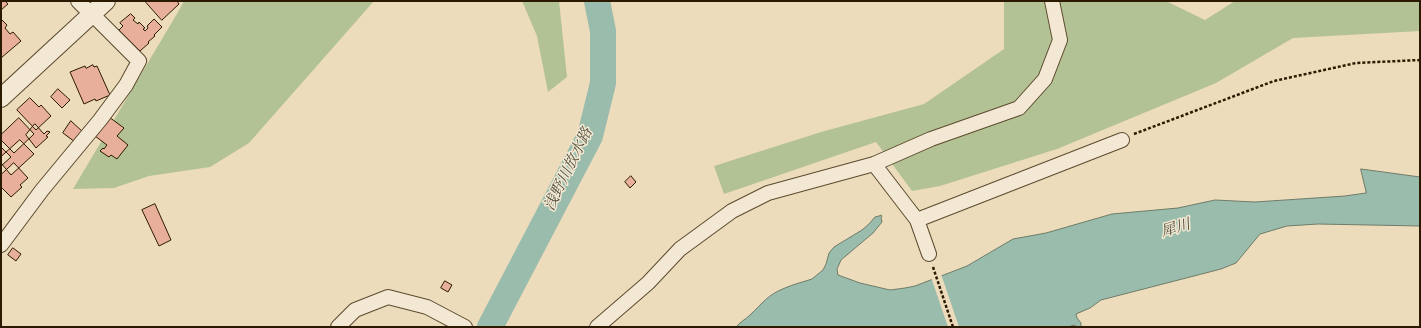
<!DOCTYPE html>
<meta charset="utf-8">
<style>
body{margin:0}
#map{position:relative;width:1421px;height:328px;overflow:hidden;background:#eddcbb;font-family:"Sorts Mill Goudy",serif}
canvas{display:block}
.frame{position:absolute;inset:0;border:2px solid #2b1900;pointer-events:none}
</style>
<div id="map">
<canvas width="1421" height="328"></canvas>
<div class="frame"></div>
</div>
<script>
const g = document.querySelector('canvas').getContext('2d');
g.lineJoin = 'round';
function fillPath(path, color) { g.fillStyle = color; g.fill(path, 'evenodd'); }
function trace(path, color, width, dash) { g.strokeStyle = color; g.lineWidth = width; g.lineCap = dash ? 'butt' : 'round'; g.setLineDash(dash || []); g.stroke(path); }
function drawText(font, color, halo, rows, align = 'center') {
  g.font = font + ' "Sorts Mill Goudy","Noto Serif JP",serif'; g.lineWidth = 3; g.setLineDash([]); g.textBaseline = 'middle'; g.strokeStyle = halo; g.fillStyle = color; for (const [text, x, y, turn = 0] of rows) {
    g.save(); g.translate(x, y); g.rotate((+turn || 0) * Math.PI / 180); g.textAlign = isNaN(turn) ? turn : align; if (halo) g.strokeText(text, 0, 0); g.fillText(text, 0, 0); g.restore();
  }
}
fillPath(new Path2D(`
 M 184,1 L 374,1 L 249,143 L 210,167 L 149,176 L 114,188 L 73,189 L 178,12 Z
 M 522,1 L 559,1 L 567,77 L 548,92 L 537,36 Z
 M 1004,1 L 1166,1 L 1205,20 L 1235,1 L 1420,1 L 1420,31 L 1293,38 L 1216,83 L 1057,149 L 940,186 L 912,191 L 876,142 L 724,194 L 714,166 L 821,132 L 924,104 L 1004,49 Z`), '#b3c294');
const water = new Path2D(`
 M 1361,169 L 1420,177 L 1420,226 L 1318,224 L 1287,226 L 1260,234 L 1236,263 L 1221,269 L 1101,300 L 1090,308 L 1076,314 L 1077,318 L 1081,323 L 1081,327 L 1077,327 L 1074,325 L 1068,327 L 736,327 C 740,322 746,319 750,315 C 763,303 767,295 785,288 C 794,284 803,282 812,279 L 823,270 L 826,264 L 829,253 L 834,247 L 862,230 L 869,224 L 875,217 L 879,216 L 881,215 L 882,216 L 881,218 L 882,222 L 873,233 L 841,260 L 837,269 L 838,275 L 860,283 L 890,290 L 905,288 L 915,286 L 967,266 L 1013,239 L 1046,233 L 1112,214 L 1178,208 L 1215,200 L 1255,202 L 1345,196 L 1366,193 Z`);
fillPath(water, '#9abcad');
trace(water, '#6e7b68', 1);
fillPath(new Path2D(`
 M 941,274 L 959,327 L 948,327 L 931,277 Z`), '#eddcbb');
trace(new Path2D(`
 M 490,327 L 590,136 L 603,83 L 603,31 L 597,1`), '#9abcad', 26);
const building = new Path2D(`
 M 1,1 L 5,1 L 8,4 L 1,10 Z
 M 145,1 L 177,1 L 179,4 L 162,20 Z
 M 131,14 L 135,18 L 133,20 L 138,24 L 139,22 L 145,28 L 143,29 L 145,31 L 148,28 L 147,26 L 154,19 L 162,27 L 154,35 L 155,36 L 148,42 L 149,43 L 140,51 L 119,30 L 123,26 L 120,23 Z
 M 1,19 L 7,25 L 5,28 L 10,34 L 13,32 L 21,41 L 1,58 Z
 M 93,65 L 94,67 L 97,66 L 110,95 L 96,101 L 95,99 L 84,104 L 70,72 L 85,66 L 86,68 Z
 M 58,89 L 70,100 L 62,108 L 51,97 Z
 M 30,98 L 39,107 L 41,105 L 51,116 L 36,130 L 17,110 Z
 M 109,117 L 124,128 L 117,136 L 128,145 L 117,159 L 111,155 L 109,157 L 100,151 L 103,148 L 104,149 L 107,145 L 95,136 Z
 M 19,118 L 34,134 L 14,153 L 1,140 L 1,135 Z
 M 71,121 L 83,132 L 75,142 L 63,133 Z
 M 35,124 L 44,134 L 47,131 L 50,132 L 46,136 L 48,137 L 36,148 L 26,135 Z
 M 20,140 L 34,154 L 11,175 L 1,163 L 1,157 Z
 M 1,147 L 11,157 L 1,166 Z
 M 14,163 L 28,178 L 20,185 L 22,187 L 11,197 L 1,187 L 1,175 Z
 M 631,176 L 636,182 L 630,188 L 625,182 Z
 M 155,204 L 171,240 L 159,246 L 142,210 Z
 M 13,248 L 21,254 L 16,261 L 8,255 Z
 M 445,281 L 452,285 L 448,292 L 441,288 Z`);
fillPath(building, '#e8b09a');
trace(building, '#2b1900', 1);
const minor = new Path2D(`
 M 874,164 L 917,220 L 929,254
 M 917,220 L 1122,140
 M 1,245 L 42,190 L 100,120 L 126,85 L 139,61 L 92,14 L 86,9 L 78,1
 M 338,327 L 355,310 L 388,297 L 427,307 L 465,327
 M 597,327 L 648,283 L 680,249 L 732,211 L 768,193 L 874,164 L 931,139 L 1019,108 L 1045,79 L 1060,40 L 1052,1`);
const tertiary = new Path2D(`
 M 1,98 L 106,1`);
trace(minor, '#5c4a2f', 16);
trace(tertiary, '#5c4a2f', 20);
trace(new Path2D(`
 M 1134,134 L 1274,81 L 1356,63 L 1420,60
 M 933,267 L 953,327`), '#2b1900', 2.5, [3, 2]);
trace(minor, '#f3e8d3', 14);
trace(tertiary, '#f3e8d3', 18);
drawText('italic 15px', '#52523d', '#f3e8d3', [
 ["浅野川放水路",570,170,-64],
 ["犀川",1176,230,-17]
]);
</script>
